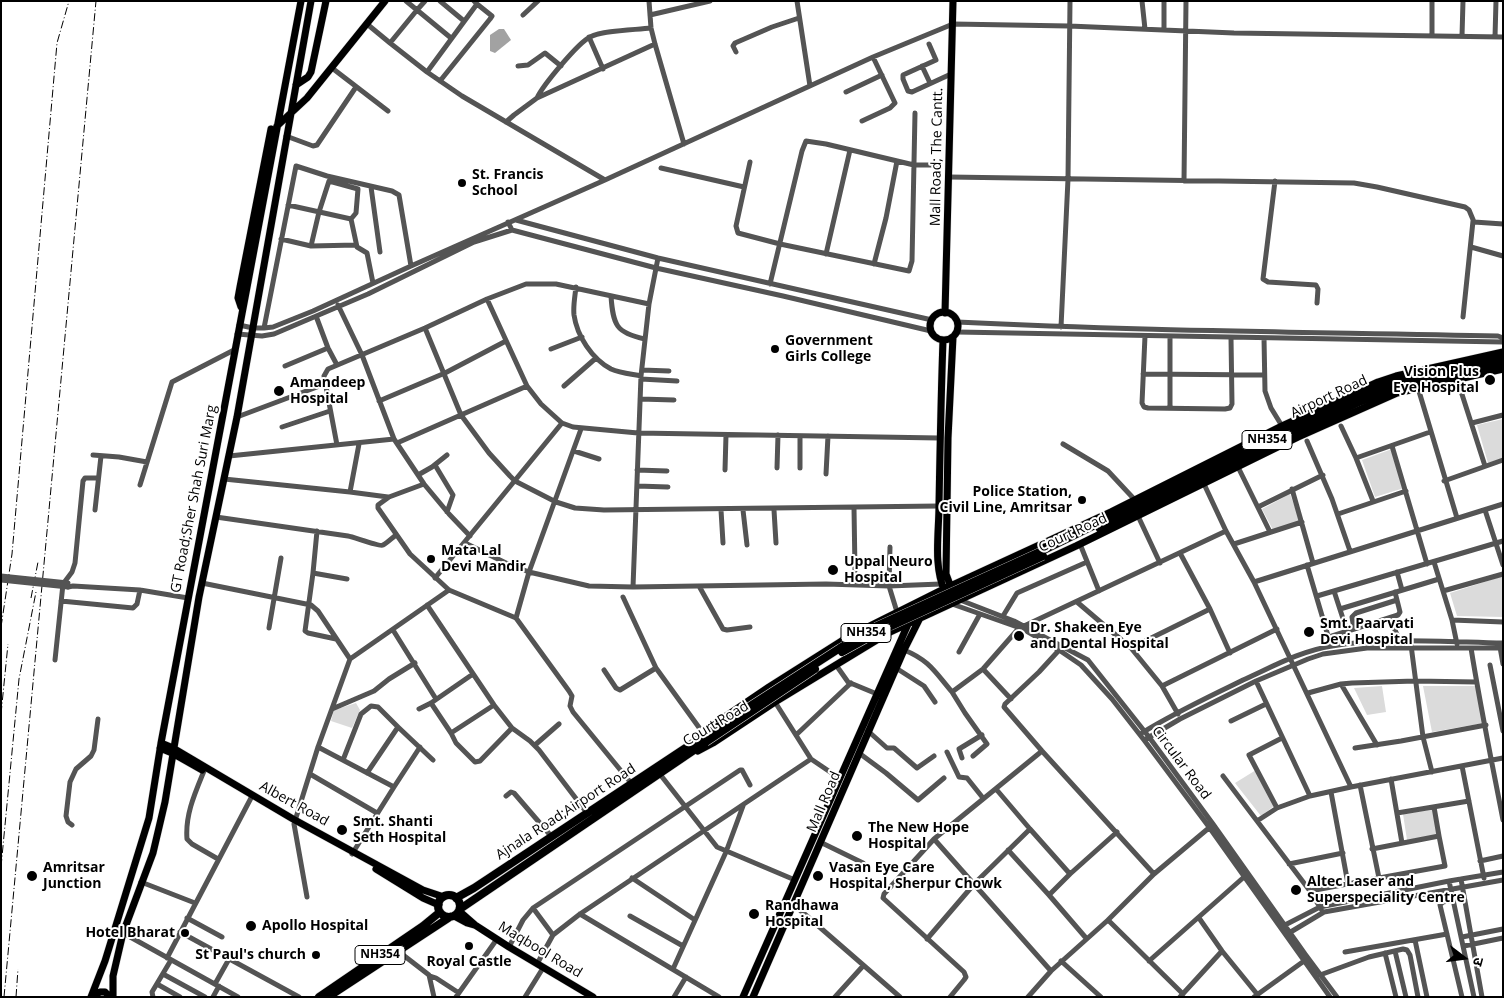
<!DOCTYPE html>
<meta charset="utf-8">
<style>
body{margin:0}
#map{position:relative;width:1504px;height:998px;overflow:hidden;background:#fff;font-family:"Open Sans","Noto Sans Devanagari",sans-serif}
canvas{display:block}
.frame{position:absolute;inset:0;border:2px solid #000;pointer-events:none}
.north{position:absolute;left:1439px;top:933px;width:50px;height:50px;-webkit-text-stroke:4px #fff;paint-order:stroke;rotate:105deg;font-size:14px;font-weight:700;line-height:20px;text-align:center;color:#000}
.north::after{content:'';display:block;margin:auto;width:18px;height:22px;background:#000;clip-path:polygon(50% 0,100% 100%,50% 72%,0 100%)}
</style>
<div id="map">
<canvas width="1504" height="998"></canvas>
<div class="frame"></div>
<div class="north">उ</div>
</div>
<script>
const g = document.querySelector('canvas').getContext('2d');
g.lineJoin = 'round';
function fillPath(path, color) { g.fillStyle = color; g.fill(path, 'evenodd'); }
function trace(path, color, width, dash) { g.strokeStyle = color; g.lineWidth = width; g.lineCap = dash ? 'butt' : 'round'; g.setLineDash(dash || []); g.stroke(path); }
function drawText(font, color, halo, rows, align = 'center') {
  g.font = font + ' "Open Sans",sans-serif'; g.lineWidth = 4; g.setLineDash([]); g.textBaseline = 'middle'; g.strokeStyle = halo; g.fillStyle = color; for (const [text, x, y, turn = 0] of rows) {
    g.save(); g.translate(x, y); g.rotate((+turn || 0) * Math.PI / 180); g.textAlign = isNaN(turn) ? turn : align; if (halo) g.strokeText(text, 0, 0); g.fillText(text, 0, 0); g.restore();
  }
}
fillPath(new Path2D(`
 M 1503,419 L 1503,458 L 1488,463 L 1477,425 Z
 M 1392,449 L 1404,488 L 1375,497 L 1362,460 Z
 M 1290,494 L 1300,521 L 1273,530 L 1262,509 Z
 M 1503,576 L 1503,617 L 1457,616 L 1450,593 Z
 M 1382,686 L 1386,712 L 1367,715 L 1354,688 Z
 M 1423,686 L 1477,686 L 1484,723 L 1432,732 Z
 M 356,703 L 360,710 L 352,728 L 331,721 L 334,710 Z
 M 1256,770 L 1274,806 L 1261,816 L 1235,783 Z
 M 1434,809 L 1438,835 L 1407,840 L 1403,814 Z`), '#dbdbdb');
fillPath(new Path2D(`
 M 499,29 L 504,29 L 511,40 L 495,53 L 490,51 L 490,35 Z`), '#a2a2a2');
const major = new Path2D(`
 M 296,85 L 308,77 L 311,72 L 326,1
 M 277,126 L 307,98 L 385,1
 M 241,307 L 238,298 L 240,287 L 271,129
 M930 326a14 14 0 1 1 28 0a14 14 0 1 1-28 0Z
 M 945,313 L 953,1
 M 943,340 C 941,395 940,450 939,505 C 939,533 933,566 945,592
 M 952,590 L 946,574 L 948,438 L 953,337
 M 702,734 L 710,727 L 769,687 L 848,637 L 944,589 L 1111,512 L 1282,426 L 1378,382 L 1396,376 L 1503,352
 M 161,743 L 173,748 L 293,819 L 423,890 L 444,897
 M 160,748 L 172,753 L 202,770
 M 698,751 L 713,743 L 775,702 L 890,632 L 1076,546 L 1298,437 L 1397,393 L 1503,369
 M 376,869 L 423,898 L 439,905
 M 459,911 L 475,925 L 509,947 L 593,997
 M 454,916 L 467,923 L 474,925
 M 91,997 L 105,961 L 149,818 L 161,743 L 301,1
 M 92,997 L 100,992 L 105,992 L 110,997
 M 113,997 L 113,976 L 123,933 L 153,853 L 165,802 L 199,597 L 237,417 L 311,1
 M 743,997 L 909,622
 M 753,997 L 904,650 L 920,618`);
const highway = new Path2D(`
 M 1100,529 L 1359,402 L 1403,386 L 1503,364
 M 1042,551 L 1366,392 L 1398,381 L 1503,358
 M438 906a11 11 0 1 1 22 0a11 11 0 1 1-22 0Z
 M 456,898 L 474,888 L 702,737
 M 460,909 L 706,742
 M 319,997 L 423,926 L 440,912
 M 328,997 L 450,917`);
trace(major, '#dbdbdb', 8);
trace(highway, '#dbdbdb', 9);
trace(new Path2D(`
 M 406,1 L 417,10 L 390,43 L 427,72 L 462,96 L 605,180
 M 425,1 L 417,10 L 451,38
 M 440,1 L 464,21
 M 649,1 L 651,28 L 655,44 L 684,144
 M 797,1 L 810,86
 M 1142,1 L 1145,29
 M 1164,1 L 1164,30
 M 523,15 L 538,1
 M 650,15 L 710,1
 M 367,24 L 390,43
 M 1432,36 L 1432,1
 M 1462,36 L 1463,1
 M 589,37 L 603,69
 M 1495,37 L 1496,1
 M 929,44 L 936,60 L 903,75 L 903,79 L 908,91 L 912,92 L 951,74
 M 736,52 L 733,46 L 735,43 L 772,27 L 799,18
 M 518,66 L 528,65 L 545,53 L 561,66
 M 922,66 L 930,83
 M 332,68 L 388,111
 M 427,72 L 477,4 L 474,1
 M 440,81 L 490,19 L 492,16 L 477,4
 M 846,92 L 882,75
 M 537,98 C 543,85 578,43 590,37 C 604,30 635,30 651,28
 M 862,121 L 890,108 L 895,103 L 873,57
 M 506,122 L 514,115 L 537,98 L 655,44
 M 286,136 L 313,146 L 317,145 L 356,87
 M 750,162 L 736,226 L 738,233 L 780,244 L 909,271 L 912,261 L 915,113
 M 661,168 L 744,187
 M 949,177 L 1354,183 L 1377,187 L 1465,207 L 1469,210 L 1474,222 L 1503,224
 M 1184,181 L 1186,1
 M 1275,181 L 1263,279 L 1268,282 L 1316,285 L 1318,289 L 1317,303
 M 371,187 L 380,252
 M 288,205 L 351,219 L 357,247 L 367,253 L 373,283
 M 516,220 L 658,258 L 932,320
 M 508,222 L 512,230 L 656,268 L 783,296 L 931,331
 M 281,239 L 311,246 L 319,212 L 329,181 L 358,189 L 356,213 L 351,219
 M 311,246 L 356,245
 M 1471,247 L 1503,256
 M 826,254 L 850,150
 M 874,264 L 886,218 L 897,161
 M 770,284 L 802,151 L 806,141 L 826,144 L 914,165 L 936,165
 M 576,287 C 575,296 573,306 574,315 C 577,336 592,359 611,369 C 620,373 631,374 641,376
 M 611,296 C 613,325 616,333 645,339
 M 487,299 L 527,386 L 541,404 L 552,414 L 562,423 L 573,427 L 638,433 L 939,438
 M 338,305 L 362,355 L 394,439 L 424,484 L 449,514 L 470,536
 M 316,316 L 328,348 L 337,365
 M 1463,317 L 1473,221
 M 957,322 C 1137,331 1318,332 1498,336 L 1503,338
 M 239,325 L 253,328 L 264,328 L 273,327 L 313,311 L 411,266 L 605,180 L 873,57 L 953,24 L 1069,26 L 1234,33 L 1503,37
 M 1061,327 L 1068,179 L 1070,1
 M 264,328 L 296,166 L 327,176 L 392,191 L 399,195 L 411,266
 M 425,328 L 461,415 L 489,453 L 510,476 L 515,481 L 556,502 L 575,508 L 604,510 L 939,506
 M 957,332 L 1503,342
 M 237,334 L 262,336 L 274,334 L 368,294 L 474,242 L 512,230
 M 1145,336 L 1142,403 L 1144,407 L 1148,408 L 1225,409 L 1230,408 L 1232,404 L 1231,338
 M 1264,338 L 1265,391 L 1271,408 L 1282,426
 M 551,349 L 582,337
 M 285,366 L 328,348
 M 642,370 L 669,371
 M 1143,374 L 1264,375
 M 641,379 L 677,381
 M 1459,385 L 1485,466
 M 564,386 L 596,358
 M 1418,388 L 1457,518
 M 640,399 L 674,400
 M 379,401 L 445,373 L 506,341
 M 1170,408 L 1170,337
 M 237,417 L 325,384
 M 1472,423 L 1503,415
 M 1341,426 L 1356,458 L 1373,501
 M 282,427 L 330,411
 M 1307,441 L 1332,499 L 1350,551
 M 397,443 L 527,386
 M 1063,444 L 1108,471 L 1135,500
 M 337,445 L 324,376 L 328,369 L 425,328 L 487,299 L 526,284 L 556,284 L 649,304
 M 1392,446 L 1427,564
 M 574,451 L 599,459
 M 93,455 L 119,457 L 147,462
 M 229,456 L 394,439
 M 1356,458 L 1430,432
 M 435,465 L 453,495 L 447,512
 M 1238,467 L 1270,532
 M 777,468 L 778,435
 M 800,468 L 800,436
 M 637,470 L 667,471
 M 725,470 L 726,435
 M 826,474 L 828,436
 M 418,475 L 432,467 L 447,455
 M 224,479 L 350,492 L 388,497
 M 1444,481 L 1503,460
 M 424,484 L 389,497 L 378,505 L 378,508 L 410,554 L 449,590 L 516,618 L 529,572 L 581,429
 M 1204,484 L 1226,531 L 1254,582 L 1351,787 L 1503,758
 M 140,485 L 172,382 L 234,350
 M 637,486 L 668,487
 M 1292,489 L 1313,563
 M 350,492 L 359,444
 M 1258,507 L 1323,475
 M 854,508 L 855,571
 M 95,510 L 101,456
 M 721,510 L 723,543
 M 743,510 L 747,545
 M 774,510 L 776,543
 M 1485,510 L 1503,565
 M 1338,514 L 1406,491
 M 1138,516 L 1160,563
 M 216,517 L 348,536 C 354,537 380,547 383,545 C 387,543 392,538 396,535
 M 465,543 L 508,564 L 529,572 L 589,586 L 633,587 L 826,584 L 889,586 L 941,584
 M 1080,544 L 1099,591
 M 1234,544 L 1302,522
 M 890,547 L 889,586 L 897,612
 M 1180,553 L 1210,609 L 1230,653
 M 1434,562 L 1452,620 L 1457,644
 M 1307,565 L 1331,646
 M 1397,572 L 1402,590
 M 313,573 L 317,531
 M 435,578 L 562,423
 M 1254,582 L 1503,504
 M 202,583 L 311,605 L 318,611 L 350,659
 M 699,586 L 723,629 L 727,630 L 750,627
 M 68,587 L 73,586 L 140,590 L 188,598
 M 633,587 L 641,376 L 649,304 L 658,258
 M 1334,591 L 1347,631
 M 1443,591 L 1503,574
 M 1317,596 L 1503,541
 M 623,597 L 656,668 L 703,733
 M 960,600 L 1014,621 L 1088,660 L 1149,737 L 1213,824 L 1305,954 L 1337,997
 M 61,601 L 133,608 L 137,604 L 140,590
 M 1077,602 L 1131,648 L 1162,686
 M 952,604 L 1023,629 L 1059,650 L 1081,665 L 1112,699 L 1144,740 L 1209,827 L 1330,997
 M 427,605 L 494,705 L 512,728 L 530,741 L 539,750 L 587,813
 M 1340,609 L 1439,579
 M 1003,616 L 1017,593 L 1087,562
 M 516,618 L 569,691 L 572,696 L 570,706 L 573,712 L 631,783
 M 1390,618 L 1400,642
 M 1452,620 L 1503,622
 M 1024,626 L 1226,531
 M 269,628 L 281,558
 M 1354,629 L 1352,617 L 1356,613 L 1397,600
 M 393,630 L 436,699
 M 1329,637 L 1398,615 L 1400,612 L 1395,592
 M 336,639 L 308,633 L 305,631 L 313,573 L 347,579
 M 1411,645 L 1423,737 L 1432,772
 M 1500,647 L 1503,664
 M 1061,648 L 1039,672 L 1005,704 L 1004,707 L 1042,751 L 1154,874
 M 1131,648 L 1210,609
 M 1471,648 C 1480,705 1492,763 1503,820
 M 904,650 C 929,660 935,672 952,692 L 983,669 L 1019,628
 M 959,652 L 980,614
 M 55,660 L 63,584 L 72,572 L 75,563 L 83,481 L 85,478 L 98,478
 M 836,665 L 848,682 L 877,694
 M 1490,665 L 1503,731
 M 896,668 L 924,686 L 935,702
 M 983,669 L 1011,699
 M 604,670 L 616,688 L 620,690 L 656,668
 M 1256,681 L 1310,796 L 1351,787
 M 1341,684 L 1377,745
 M 952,692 L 965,713 L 987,744 L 973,756
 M 1308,693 L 1341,684 L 1352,683 L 1415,681 L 1476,682
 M 775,702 L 811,759
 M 431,703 L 451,733 L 494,705
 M 332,709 L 374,691 L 389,679 L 415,663
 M 419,709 L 431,703 L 473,674
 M 1178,714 L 1162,686 L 1277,629
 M 1231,721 L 1266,704
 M 868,731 L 887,748 L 894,748 L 917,768 L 934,756
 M 451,733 L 456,743 L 475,762 L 480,761 L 512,728
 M 1142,733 C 1174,713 1209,697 1243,680 C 1272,667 1300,651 1332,646 C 1385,637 1448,642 1503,643
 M 796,735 L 851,683
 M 1146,739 L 1180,719 L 1256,681 L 1308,659 L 1323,654 L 1367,648 L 1503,648
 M 535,745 L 559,724
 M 318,747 L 394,787 L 420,747
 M 1355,748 L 1401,741 L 1486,725
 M 1042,751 L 934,839 L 1051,971
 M 947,752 L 959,777 L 967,778 L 983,798
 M 859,753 L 886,773 L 918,800 L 944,778
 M 962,758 L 959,749 L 982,735
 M 343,760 L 361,714 L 371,706 L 378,707 L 398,727
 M 1462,766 L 1484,878
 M 204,771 C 195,793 185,815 187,839 L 192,844 L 218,859
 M 367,773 L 398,727 L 433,760
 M 659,773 L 717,847 L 795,880
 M 310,774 L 377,813
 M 1223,776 L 1310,891 L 1321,909
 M 1391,779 L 1402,843
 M 996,789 L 1030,829 L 1070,874 L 1049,895 L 1086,938
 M 1331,792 L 1348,884
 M 506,796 L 511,792 L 514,793 L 551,836
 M 1434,807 L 1439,836
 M 1277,808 L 1249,755 L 1282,738
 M 1397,813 L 1469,801
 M 1257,821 L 1277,808 L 1310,796
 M 72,825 L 68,822 L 66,816 L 70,782 L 76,769 L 91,756 L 94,750 L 98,719
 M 934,839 L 884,894 L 883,898 L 964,972 L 966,977 L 964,980 L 950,997
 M 820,842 L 863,863
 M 1372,849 L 1439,836 L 1445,866 L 1379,878
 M 1008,850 L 1049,895
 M 352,854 L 394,787
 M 1480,861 L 1503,856
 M 1289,864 L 1343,853
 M 1070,874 L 1117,832
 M 632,878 L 695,920
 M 1461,879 L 1482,997
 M 1449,881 L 1474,997
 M 141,882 L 195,903
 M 1310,891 L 1379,878 L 1360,785
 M 307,897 L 294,824 L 318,747 L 350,659 L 449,590
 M 1453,900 L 1443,902 L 1440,905 L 1462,997
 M 793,904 L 900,997
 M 533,908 L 553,935
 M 580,914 L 719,997
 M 630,916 L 683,946
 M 187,918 L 222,937
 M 1199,918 L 1222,951 L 1257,994
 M 1108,920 L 1183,994
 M 1283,926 L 1320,907 L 1449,881 L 1503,872
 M 180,932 L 299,997
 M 123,933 L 238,997
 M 1289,933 L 1324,912 L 1503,880
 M 1462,937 L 1503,929
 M 927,939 L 975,883 L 1030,829
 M 1415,940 L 1427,997
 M 1464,946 L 1503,938
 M 509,947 L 523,920 L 533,908 L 740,770 L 742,770 L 750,785
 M 398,951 L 429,975 L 434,997
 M 1395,951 L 1406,997
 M 1345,952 L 1447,934
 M 1385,953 L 1396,997
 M 167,958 L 251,798
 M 1061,961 L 1101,997
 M 1149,961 L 1244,877
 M 537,964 L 553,935 L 580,914 L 811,759 L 839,778
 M 673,969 L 726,852 L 743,806
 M 163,974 L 205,997
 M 1320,975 L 1369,957 L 1403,949 L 1407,950 L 1410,955 L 1418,997
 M 430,976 L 436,978 L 459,993
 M 157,984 L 180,997
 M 215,984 L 229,959
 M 153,997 L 152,992 L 171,960
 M 213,997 L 219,986
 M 456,997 L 497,939
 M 525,997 L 543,968
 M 674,997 L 686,977
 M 835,997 L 863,966
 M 1028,997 L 1051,971 L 1108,920 L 1154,874 L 1210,827
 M 1180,997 L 1222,951
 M 1254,997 L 1304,961`), '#545454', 5);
trace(major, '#000', 7);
trace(highway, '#000', 8);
trace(new Path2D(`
 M 31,598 L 38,562
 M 1,627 L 12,554 L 57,43 L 69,1
 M 1,714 L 8,644
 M 1,867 L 19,679 L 36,592
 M 4,997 L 96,1
 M 16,997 L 18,969`), '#000', 1, [8, 2.5, 1, 2.5]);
const highwayBridge = new Path2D(`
 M 842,652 L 880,631 L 1043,556
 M 702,737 L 840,648 L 877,626 L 1042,551
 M 706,742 L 815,669`);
trace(highwayBridge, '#dbdbdb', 9, []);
trace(new Path2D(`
 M 1,576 L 68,583
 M 1,580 L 68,587`), '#545454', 5);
trace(highwayBridge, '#000', 8);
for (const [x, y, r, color] of [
 [462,183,5,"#000"],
 [775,349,5,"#000"],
 [1490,380,6,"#000"],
 [279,391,6,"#000"],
 [1082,500,5,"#000"],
 [431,559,5,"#000"],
 [833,570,6,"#000"],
 [1309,632,6,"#000"],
 [1019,636,6,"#000"],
 [342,830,6,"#000"],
 [857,836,6,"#000"],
 [32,876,6,"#000"],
 [818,876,6,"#000"],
 [1296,890,6,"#000"],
 [754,914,6,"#000"],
 [251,926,6,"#000"],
 [185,933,5,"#000"],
 [469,946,5,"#000"],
 [316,955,5,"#000"]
]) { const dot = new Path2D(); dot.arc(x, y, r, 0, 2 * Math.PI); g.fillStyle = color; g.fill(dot); trace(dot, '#fff', 2); }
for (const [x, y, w] of [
 [1267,440,50],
 [866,633,50],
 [380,955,50]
]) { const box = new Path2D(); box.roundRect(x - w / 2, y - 9.5, w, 19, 4); g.fillStyle = '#fff'; g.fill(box); trace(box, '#000', 1); }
drawText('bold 12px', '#000', null, [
 ["NH354",1267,440],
 ["NH354",866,633],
 ["NH354",380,955]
]);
drawText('14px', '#000', '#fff', [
 ["Mall Road; The Cantt.",937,157,-89],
 ["Airport Road",1329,397,-25],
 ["GT Road;Sher Shah Suri Marg",194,499,-79],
 ["Court Road",1073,533,-25],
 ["Court Road",716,724,-31],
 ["Circular Road",1181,763,53],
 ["Mall Road",824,802,-67],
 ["Albert Road",294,804,29],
 ["Ajnala Road;Airport Road",566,812,-33],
 ["Maqbool Road",540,950,31]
]);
drawText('bold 14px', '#000', '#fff', [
 ["St. Francis",472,175],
 ["School",472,191],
 ["Government",785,341],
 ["Girls College",785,357],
 ["Vision Plus",1479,372,"right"],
 ["Eye Hospital",1479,388,"right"],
 ["Amandeep",290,383],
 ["Hospital",290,399],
 ["Police Station,",1072,492,"right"],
 ["Civil Line, Amritsar",1072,508,"right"],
 ["Mata Lal",441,551],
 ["Devi Mandir",441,567],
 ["Uppal Neuro",844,562],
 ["Hospital",844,578],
 ["Smt. Paarvati",1320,624],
 ["Devi Hospital",1320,640],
 ["Dr. Shakeen Eye",1030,628],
 ["and Dental Hospital",1030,644],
 ["Smt. Shanti",353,822],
 ["Seth Hospital",353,838],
 ["The New Hope",868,828],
 ["Hospital",868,844],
 ["Amritsar",43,868],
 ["Junction",43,884],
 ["Vasan Eye Care",829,868],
 ["Hospital, Sherpur Chowk",829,884],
 ["Altec Laser and",1307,882],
 ["Superspeciality Centre",1307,898],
 ["Randhawa",765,906],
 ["Hospital",765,922],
 ["Apollo Hospital",262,926],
 ["Hotel Bharat",175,933,"right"],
 ["St Paul's church",306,955,"right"],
 ["Royal Castle",469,962,"center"]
], 'left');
</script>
